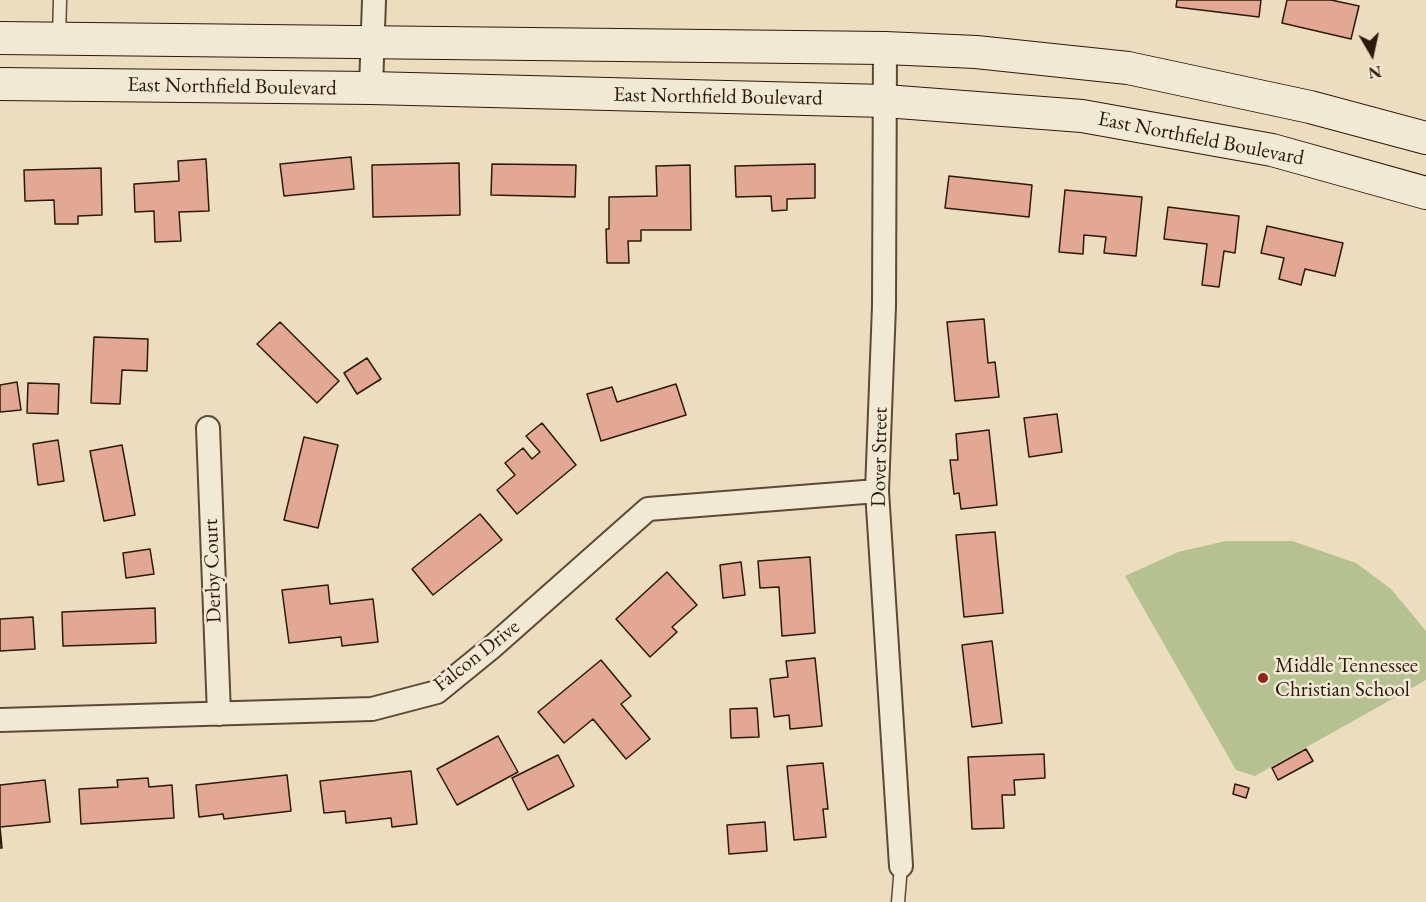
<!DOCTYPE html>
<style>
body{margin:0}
#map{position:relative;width:1426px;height:902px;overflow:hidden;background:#ebddbe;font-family:"EB Garamond",serif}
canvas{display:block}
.north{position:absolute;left:1342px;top:24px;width:60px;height:60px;-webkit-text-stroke:4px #f2e9d5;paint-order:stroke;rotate:171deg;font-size:16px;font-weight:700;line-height:24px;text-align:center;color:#2e1809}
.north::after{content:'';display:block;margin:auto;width:21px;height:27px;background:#2e1809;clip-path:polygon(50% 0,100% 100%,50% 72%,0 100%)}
</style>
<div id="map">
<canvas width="1426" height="902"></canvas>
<div class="north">N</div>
</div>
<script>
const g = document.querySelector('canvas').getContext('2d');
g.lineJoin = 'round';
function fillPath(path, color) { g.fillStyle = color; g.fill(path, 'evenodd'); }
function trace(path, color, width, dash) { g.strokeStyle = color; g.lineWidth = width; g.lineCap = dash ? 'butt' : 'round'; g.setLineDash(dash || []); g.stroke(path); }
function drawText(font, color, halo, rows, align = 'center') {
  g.font = font + ' "EB Garamond",serif'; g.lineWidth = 5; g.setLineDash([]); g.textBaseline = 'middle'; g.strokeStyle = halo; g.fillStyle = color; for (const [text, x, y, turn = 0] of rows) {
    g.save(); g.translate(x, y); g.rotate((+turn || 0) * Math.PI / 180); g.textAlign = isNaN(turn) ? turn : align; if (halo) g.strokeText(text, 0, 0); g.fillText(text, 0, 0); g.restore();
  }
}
fillPath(new Path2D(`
 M 1226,541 L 1292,541 L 1356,563 L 1391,589 L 1426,631 L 1426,680 L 1255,776 L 1236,770 L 1125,576 L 1178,552 Z`), '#b6c192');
const building = new Path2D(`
 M 1177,0 L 1261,0 L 1259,17 L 1176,7 Z
 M 1287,0 L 1331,0 L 1359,6 L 1351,39 L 1282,23 Z
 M 351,157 L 354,189 L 284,196 L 280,164 Z
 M 206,159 L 209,211 L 179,212 L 181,241 L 155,242 L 154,211 L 135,212 L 134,184 L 179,181 L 178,161 Z
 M 459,163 L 460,215 L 373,217 L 372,165 Z
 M 492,164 L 576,165 L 575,197 L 491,195 Z
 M 815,164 L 815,198 L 787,199 L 787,210 L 772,211 L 771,196 L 736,197 L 735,166 Z
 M 690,165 L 691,230 L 641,230 L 641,241 L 628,241 L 629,263 L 607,263 L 606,229 L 609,229 L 609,197 L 657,196 L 656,166 Z
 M 101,168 L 102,215 L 78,216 L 78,224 L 55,224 L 54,200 L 25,201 L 24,170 Z
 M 949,176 L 1032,185 L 1029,217 L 945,208 Z
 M 1065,190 L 1142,197 L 1136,256 L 1104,253 L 1106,237 L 1084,235 L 1083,254 L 1059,252 Z
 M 1168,207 L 1239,216 L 1235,253 L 1224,251 L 1219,287 L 1202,285 L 1207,244 L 1164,239 Z
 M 1267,226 L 1343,243 L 1335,276 L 1305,269 L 1301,285 L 1279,279 L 1284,258 L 1261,253 Z
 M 984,319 L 988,363 L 995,362 L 999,397 L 955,401 L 947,322 Z
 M 280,322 L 339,381 L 317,403 L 257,344 Z
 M 94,337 L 148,339 L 147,371 L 122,370 L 120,404 L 91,403 Z
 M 367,358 L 381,379 L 357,394 L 344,373 Z
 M 17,382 L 21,410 L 0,412 L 0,385 Z
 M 28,383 L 59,384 L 58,414 L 27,413 Z
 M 676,384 L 686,415 L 601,441 L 587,394 L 612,387 L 617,402 Z
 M 1057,414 L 1062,452 L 1029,457 L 1024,418 Z
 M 542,423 L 576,465 L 517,514 L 497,490 L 515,475 L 505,463 L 523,448 L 532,459 L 540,452 L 526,436 Z
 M 989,430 L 997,505 L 961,509 L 959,493 L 954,494 L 950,460 L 958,460 L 956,434 Z
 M 304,437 L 338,445 L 318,528 L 284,520 Z
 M 58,440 L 64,481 L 38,485 L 33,444 Z
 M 122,445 L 135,515 L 104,521 L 90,451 Z
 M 480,514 L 502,540 L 433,595 L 412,569 Z
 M 995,532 L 1003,613 L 964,617 L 956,535 Z
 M 150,549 L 154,574 L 126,578 L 123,553 Z
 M 810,557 L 815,633 L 782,636 L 779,587 L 760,588 L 758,561 Z
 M 741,562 L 745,595 L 723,598 L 720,565 Z
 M 667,572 L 697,605 L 672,627 L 677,632 L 650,657 L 616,619 Z
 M 328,585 L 330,604 L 373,599 L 378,642 L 342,646 L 341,637 L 289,643 L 282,590 Z
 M 155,608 L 156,643 L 63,646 L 62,612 Z
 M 33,617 L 35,649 L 0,651 L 0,619 Z
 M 992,641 L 1002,723 L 972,727 L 962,645 Z
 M 815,658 L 822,726 L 790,729 L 789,715 L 774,717 L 770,679 L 788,677 L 786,661 Z
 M 601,660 L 631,696 L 621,704 L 650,739 L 626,759 L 593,719 L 564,743 L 538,712 Z
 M 757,708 L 759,737 L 731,738 L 730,709 Z
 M 498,736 L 518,772 L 457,805 L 437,769 Z
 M 1306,749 L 1313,761 L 1278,780 L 1272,768 Z
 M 1044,754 L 1045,778 L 1014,780 L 1015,795 L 1002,795 L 1004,828 L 972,829 L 968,757 Z
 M 558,755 L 574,786 L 528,810 L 512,778 Z
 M 823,763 L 828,809 L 823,809 L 826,837 L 794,840 L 787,766 Z
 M 411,771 L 417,824 L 392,827 L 391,818 L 346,823 L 345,811 L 324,813 L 320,781 Z
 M 287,775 L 291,811 L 224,819 L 223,814 L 199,817 L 196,785 Z
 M 148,778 L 149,787 L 172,785 L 174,818 L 81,824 L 79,789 L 118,787 L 117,780 Z
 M 45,780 L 50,822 L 0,827 L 2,848 L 0,848 L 0,785 Z
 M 1235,784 L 1249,788 L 1246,798 L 1233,794 Z
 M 765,822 L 767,851 L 729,854 L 727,825 Z`);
fillPath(building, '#e2a893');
trace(building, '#2e1809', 1.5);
const service = new Path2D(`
 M 59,38 L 60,0
 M 898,902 L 901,866`);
const minor = new Path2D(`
 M 885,48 L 884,306 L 877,491 L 901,866
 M 371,88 L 374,0
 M 208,428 L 219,714
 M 0,720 L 372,709 L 437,692 L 491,648 L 648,509 L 877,491`);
const secondary = new Path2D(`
 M 0,38 L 885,48 L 976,52 L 1128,68 L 1310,107 L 1426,138
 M 0,84 L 371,88 L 885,101 L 1082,116 L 1272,150 L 1426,193`);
trace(service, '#5d4936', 15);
trace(minor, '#5d4936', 26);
trace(secondary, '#2e1809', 34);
trace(service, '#f2e9d5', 12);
trace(minor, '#f2e9d5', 22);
trace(secondary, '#f2e9d5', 32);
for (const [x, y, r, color] of [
 [1263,678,6,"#8f2418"]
]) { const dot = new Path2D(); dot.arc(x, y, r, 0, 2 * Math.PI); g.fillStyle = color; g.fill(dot); trace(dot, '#f2e9d5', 2); }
drawText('21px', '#2e1809', '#f2e9d5', [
 ["East Northfield Boulevard",232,87,1],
 ["East Northfield Boulevard",718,97,1],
 ["East Northfield Boulevard",1201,139,11],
 ["Dover Street",880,457,-89],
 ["Derby Court",213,571,-92],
 ["Falcon Drive",477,656,-38]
]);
drawText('21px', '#2e1809', '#f2e9d5', [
 ["Middle Tennessee",1275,666],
 ["Christian School",1275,690]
], 'left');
</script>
